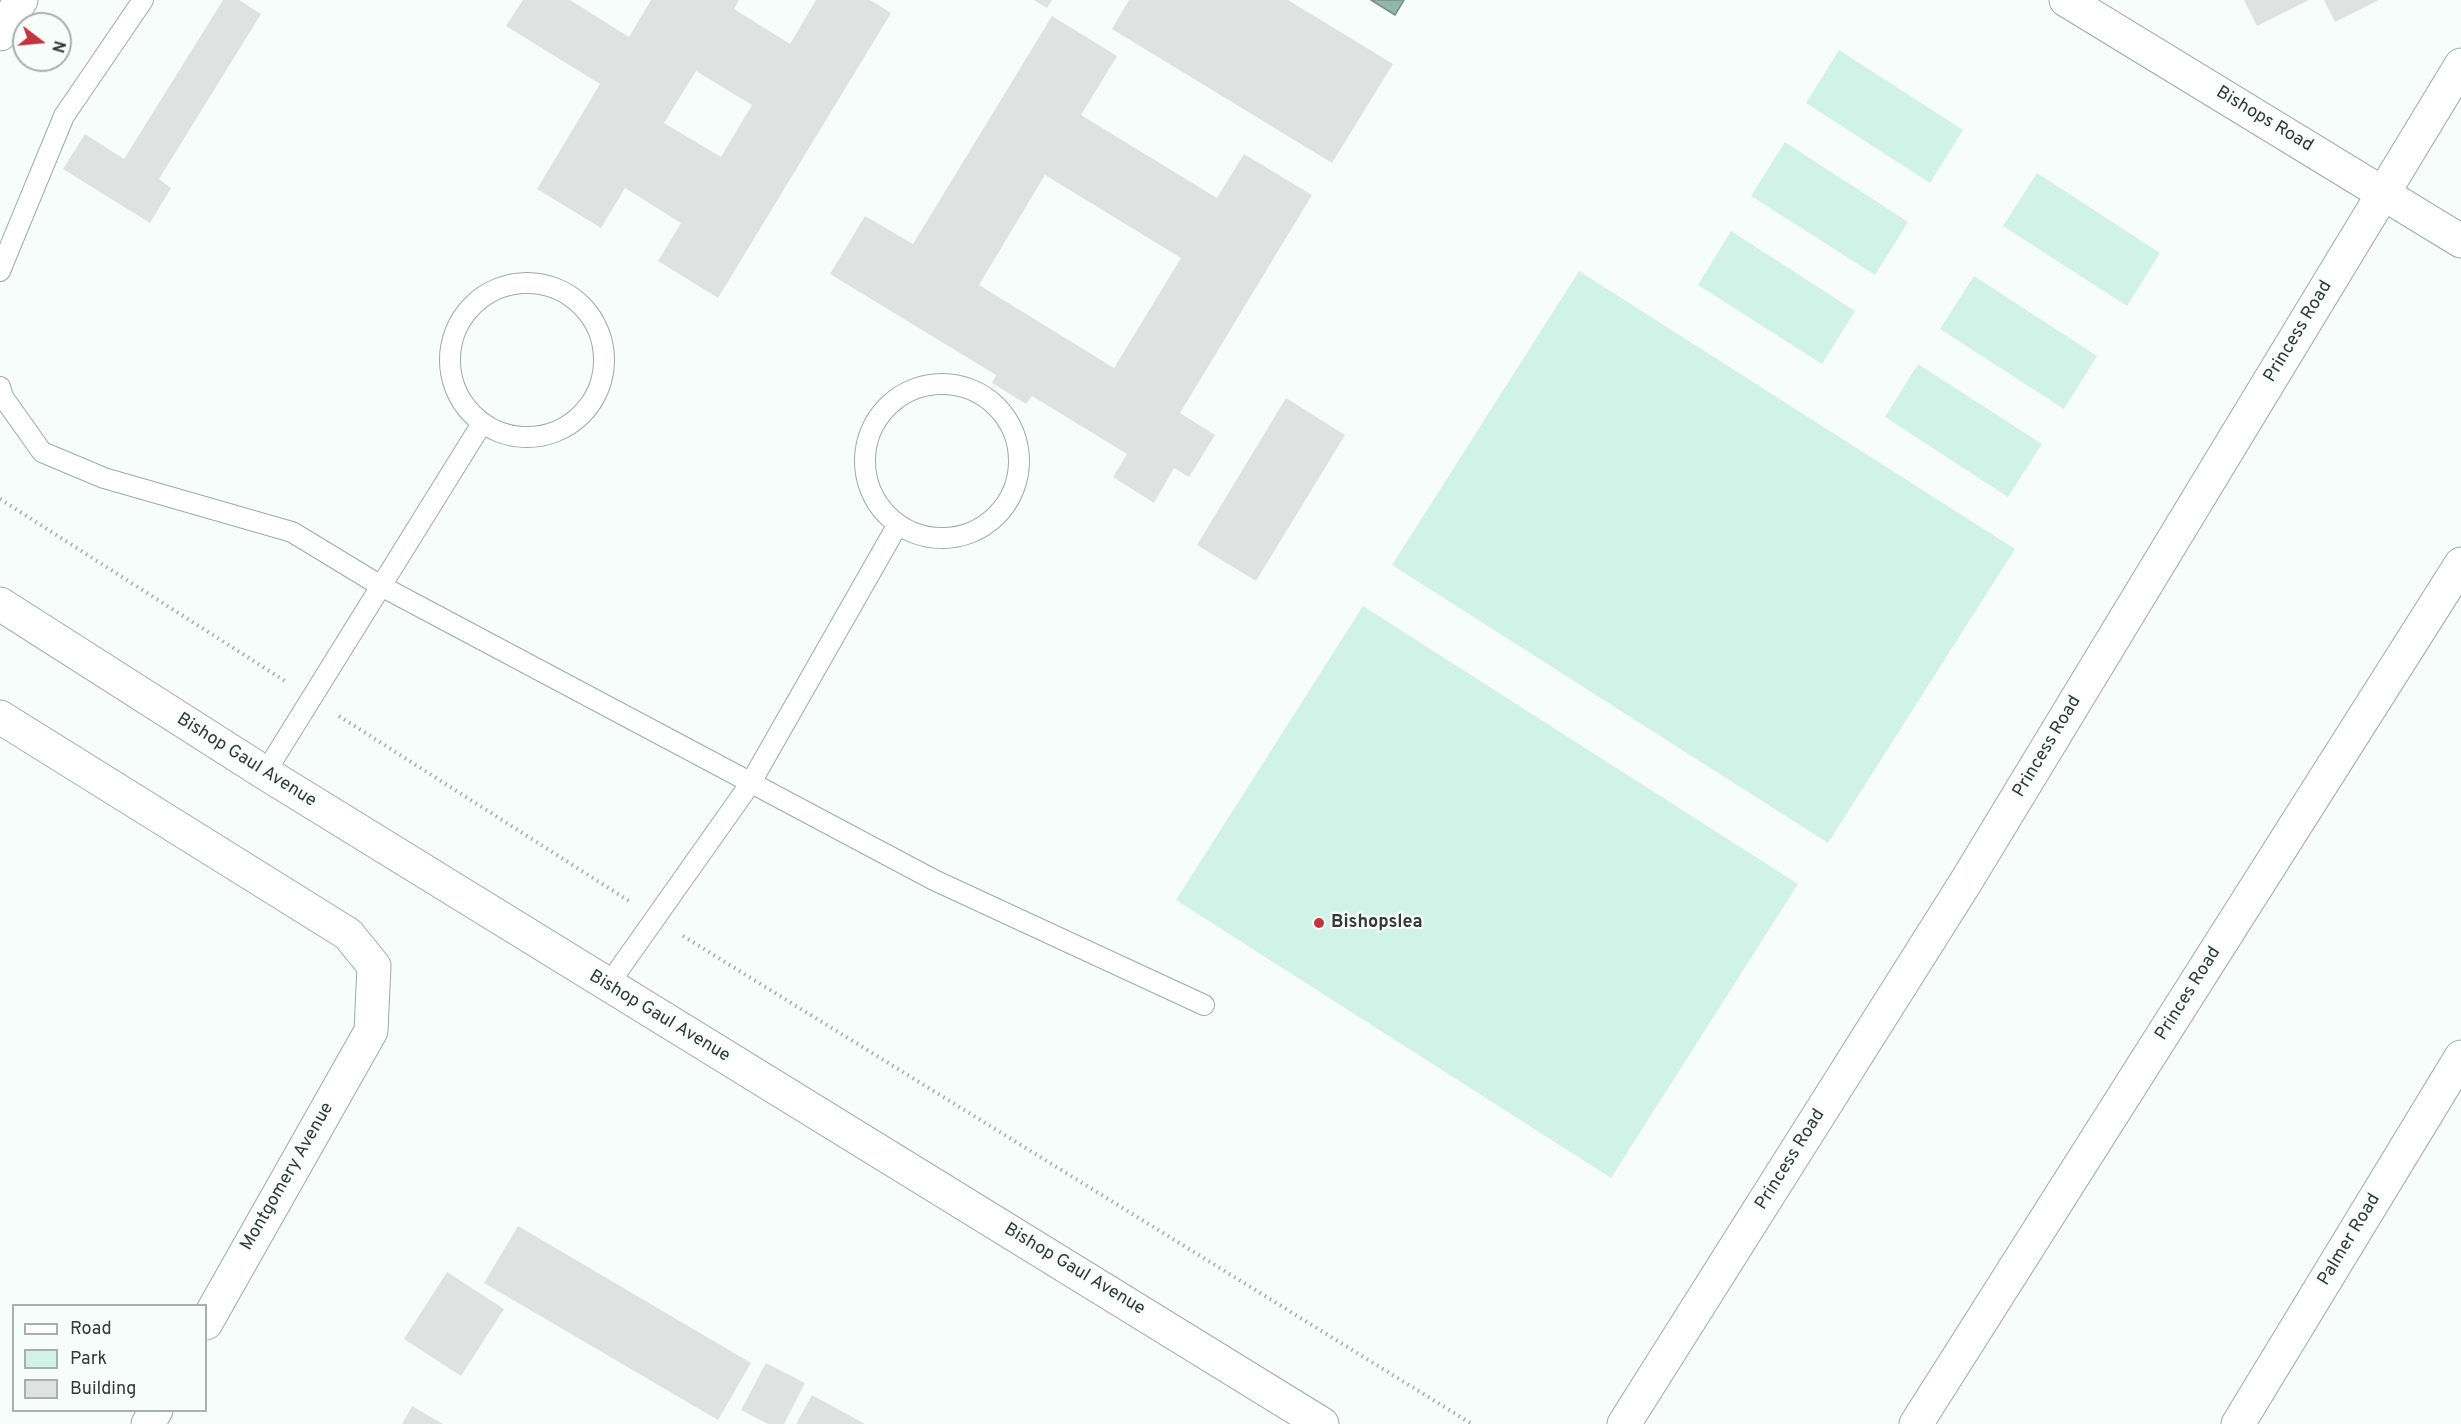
<!DOCTYPE html>
<style>
body{margin:0}
#map{position:relative;width:2461px;height:1424px;overflow:hidden;background:#f7fdfb;font-family:Overpass,sans-serif}
canvas{display:block}
.legend{position:absolute;left:12px;top:1304px;width:195px;height:108px;box-sizing:border-box;background:#f7fdfb;border:2px solid #aaaead;margin:0;padding:8px 10px;list-style:none;font-size:18px;color:#363837}
.legend li{display:flex;align-items:center;gap:12px;height:30px}
.legend b{width:30px;border:2px solid #aaaead}
.north{position:absolute;left:12px;top:12px;width:60px;height:60px;box-sizing:border-box;background:#f7fdfb;border:2px solid #aaaead;border-radius:50%;rotate:106deg;font-size:16px;font-weight:700;line-height:24px;text-align:center;color:#363837}
.north::after{content:'';display:block;margin:auto;width:21px;height:27px;background:#c3343c;clip-path:polygon(50% 0,100% 100%,50% 72%,0 100%)}
</style>
<div id="map">
<canvas width="2461" height="1424"></canvas>
<ul class="legend">
<li><b style="height:8px;background:#fff"></b>Road</li>
<li><b style="height:16px;background:#d0f2e7"></b>Park</li>
<li><b style="height:16px;background:#dee3e1"></b>Building</li>
</ul>
<div class="north">N</div>
</div>
<script>
const g = document.querySelector('canvas').getContext('2d');
g.lineJoin = 'round';
function fillPath(path, color) { g.fillStyle = color; g.fill(path, 'evenodd'); }
function trace(path, color, width, dash) { g.strokeStyle = color; g.lineWidth = width; g.lineCap = dash ? 'butt' : 'round'; g.setLineDash(dash || []); g.stroke(path); }
function drawText(font, color, halo, rows, align = 'center') {
  g.font = font + ' Overpass,sans-serif'; g.lineWidth = 4.5; g.setLineDash([]); g.textBaseline = 'middle'; g.strokeStyle = halo; g.fillStyle = color; for (const [text, x, y, turn = 0] of rows) {
    g.save(); g.translate(x, y); g.rotate((+turn || 0) * Math.PI / 180); g.textAlign = isNaN(turn) ? turn : align; if (halo) g.strokeText(text, 0, 0); g.fillText(text, 0, 0); g.restore();
  }
}
fillPath(new Path2D(`
 M 1839,50 L 1963,130 L 1930,183 L 1806,103 Z
 M 1785,142 L 1908,222 L 1875,275 L 1751,196 Z
 M 2037,173 L 2160,253 L 2127,306 L 2003,226 Z
 M 1731,231 L 1855,311 L 1822,364 L 1698,285 Z
 M 1579,271 L 2015,549 L 1828,843 L 1392,565 Z
 M 1974,276 L 2097,356 L 2064,409 L 1940,329 Z
 M 1918,364 L 2042,444 L 2008,497 L 1885,417 Z
 M 1363,606 L 1798,884 L 1611,1178 L 1176,900 Z`), '#d0f2e7');
const water = new Path2D(`
 M 1371,0 L 1404,0 L 1395,15 Z`);
fillPath(water, '#93b6ab');
trace(water, '#779088', 1.5);
fillPath(new Path2D(`
 M 223,0 L 239,0 L 261,14 L 159,179 L 171,188 L 150,223 L 63,169 L 85,134 L 124,159 Z
 M 523,0 L 570,0 L 629,37 L 651,0 L 739,0 L 734,9 L 790,44 L 816,0 L 870,0 L 891,13 L 718,298 L 658,261 L 681,223 L 625,188 L 601,228 L 537,189 L 600,84 L 506,26 ZM 696,71 L 752,105 L 721,157 L 664,123 Z
 M 1034,0 L 1052,0 L 1047,8 Z
 M 1129,0 L 1288,0 L 1393,64 L 1332,163 L 1112,29 Z
 M 2244,0 L 2309,0 L 2257,26 Z
 M 2324,0 L 2379,0 L 2335,22 Z
 M 1052,16 L 1117,56 L 1081,115 L 1217,198 L 1244,154 L 1312,195 L 1180,413 L 1215,435 L 1189,477 L 1174,468 L 1154,503 L 1113,477 L 1127,454 L 1032,396 L 1026,404 L 992,383 L 996,375 L 830,274 L 865,216 L 913,244 ZM 1045,175 L 1181,258 L 1114,368 L 979,285 Z
 M 1286,398 L 1345,435 L 1256,581 L 1197,545 Z
 M 518,1226 L 751,1363 L 718,1420 L 484,1283 Z
 M 447,1272 L 504,1309 L 461,1376 L 404,1339 Z
 M 766,1363 L 805,1383 L 784,1424 L 768,1424 L 741,1410 Z
 M 812,1395 L 865,1424 L 796,1424 Z
 M 412,1406 L 443,1424 L 402,1424 Z`), '#dee3e1');
const lane = new Path2D(`
 M 0,271 L 64,116 L 143,0
 M450 360a77 77 0 1 1 154 0a77 77 0 1 1-154 0Z
 M865 461a77 77 0 1 1 154 0a77 77 0 1 1-154 0Z
 M 0,387 L 3,397 L 42,452 L 104,478 L 292,532 L 381,586 L 934,880 L 1204,1005
 M 265,773 L 481,425
 M 608,985 L 750,784 L 897,526`);
const street = new Path2D(`
 M 2066,0 L 2461,241
 M 0,34 L 21,0
 M 0,717 L 348,934 L 374,966 L 371,1031 L 206,1323
 M 148,1424 L 156,1410
 M 1624,1424 L 1967,880 L 2461,65
 M 2238,1424 L 2461,1057`);
const secondary = new Path2D(`
 M 0,604 L 265,773 L 1322,1424
 M 1916,1424 L 2461,564`);
trace(lane, '#a3a8a6', 22);
trace(street, '#a3a8a6', 35);
trace(secondary, '#a3a8a6', 35);
trace(new Path2D(`
 M 0,499 L 285,681
 M 339,716 L 629,901
 M 683,936 L 1472,1424`), '#a7aba9', 4, [1.5, 4.5]);
trace(lane, '#fff', 20);
trace(street, '#fff', 33);
trace(secondary, '#fff', 33);
for (const [x, y, r, color] of [
 [1319,923,6,"#c3343c"]
]) { const dot = new Path2D(); dot.arc(x, y, r, 0, 2 * Math.PI); g.fillStyle = color; g.fill(dot); trace(dot, '#f7fdfb', 2); }
drawText('18px', '#363837', '#f7fdfb', [
 ["Bishops Road",2264,120,31],
 ["Princess Road",2299,332,-59],
 ["Princess Road",2048,747,-59],
 ["Bishop Gaul Avenue",246,761,32],
 ["Princes Road",2189,994,-58],
 ["Bishop Gaul Avenue",659,1017,31],
 ["Princess Road",1791,1160,-58],
 ["Montgomery Avenue",288,1177,-60],
 ["Palmer Road",2350,1240,-59],
 ["Bishop Gaul Avenue",1074,1270,31]
]);
drawText('bold 18px', '#363837', '#f7fdfb', [
 ["Bishopslea",1331,923]
], 'left');
</script>
